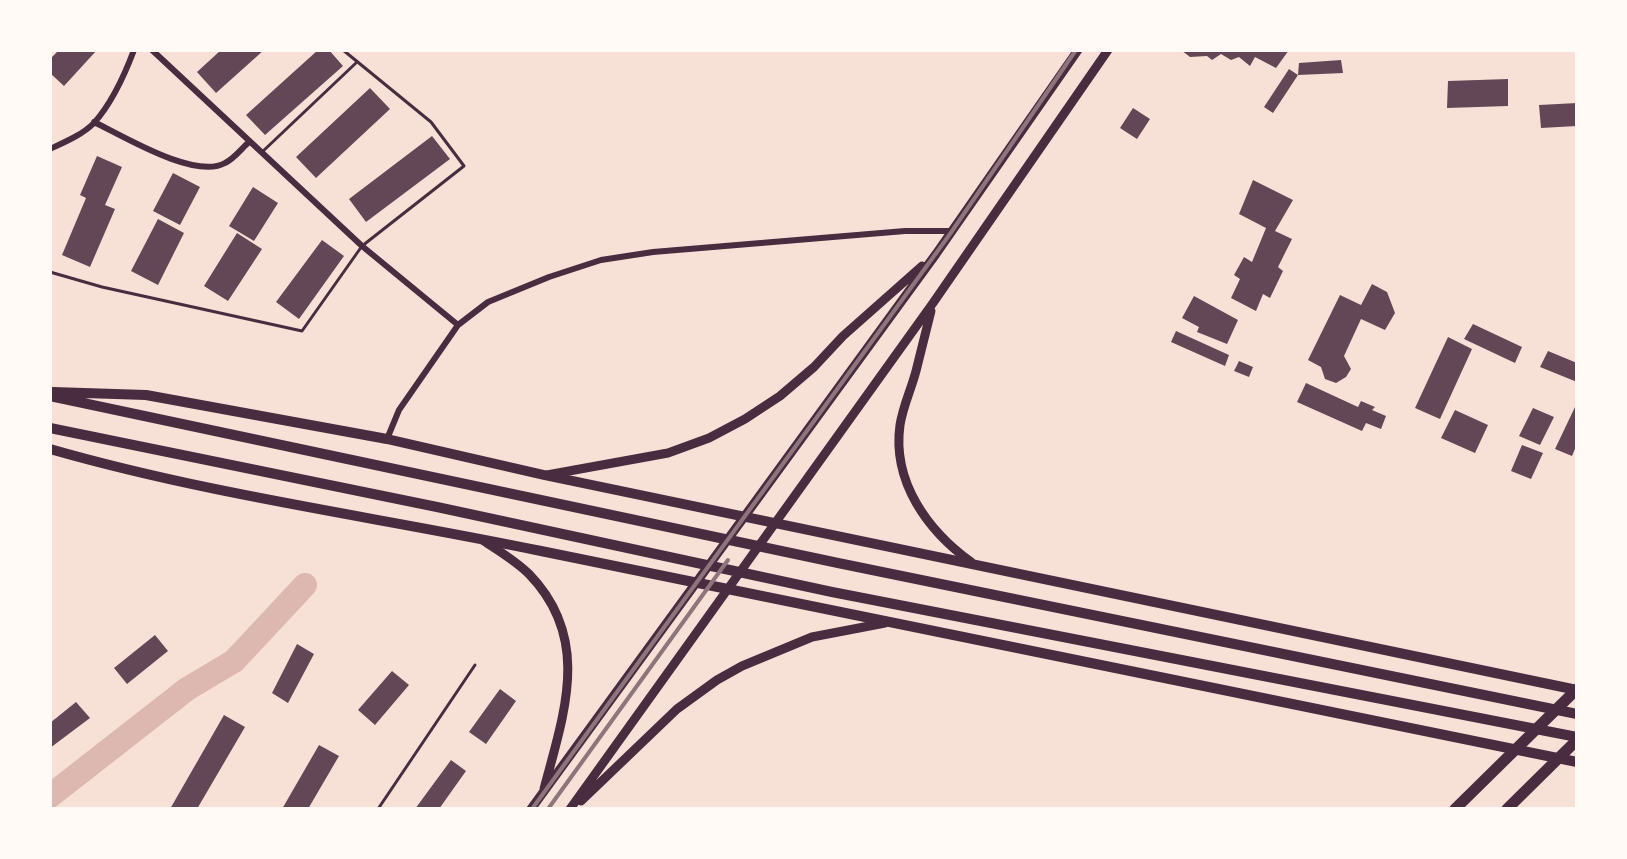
<!DOCTYPE html>
<style>
body{margin:0}
#map{position:relative;width:1627px;height:859px;overflow:hidden;background:#f7e1d7;font-family:Quicksand,sans-serif}
canvas{display:block}
.frame{position:absolute;inset:0;border:52px solid #fffaf5;pointer-events:none}
</style>
<div id="map">
<canvas width="1627" height="859"></canvas>
<div class="frame"></div>
</div>
<script>
const g = document.querySelector('canvas').getContext('2d');
g.lineJoin = 'round';
function trace(path, color, width, dash) { g.strokeStyle = color; g.lineWidth = width; g.lineCap = dash ? 'butt' : 'round'; g.setLineDash(dash || []); g.stroke(path); }
function fillPath(path, color) { g.fillStyle = color; g.fill(path, 'evenodd'); }
trace(new Path2D(`
 M 50,796 L 187,689 L 234,661 L 305,585`), '#dcb8b0', 24);
fillPath(new Path2D(`
 M 59,50 L 97,50 L 64,86 L 50,73 L 50,59 Z
 M 221,50 L 264,50 L 216,93 L 197,72 Z
 M 318,50 L 329,50 L 343,66 L 265,135 L 246,115 Z
 M 1181,50 L 1289,50 L 1276,68 L 1255,57 L 1250,66 L 1239,57 L 1231,60 L 1221,54 L 1212,60 L 1207,56 L 1190,57 Z
 M 1341,60 L 1343,73 L 1298,75 L 1299,63 Z
 M 1289,69 L 1298,75 L 1273,113 L 1264,107 Z
 M 1508,79 L 1508,106 L 1447,108 L 1448,81 Z
 M 370,88 L 390,109 L 316,178 L 296,157 Z
 M 1577,103 L 1577,126 L 1541,128 L 1539,105 Z
 M 1133,108 L 1150,119 L 1137,139 L 1120,128 Z
 M 432,136 L 450,159 L 366,222 L 349,199 Z
 M 97,156 L 122,167 L 105,205 L 115,209 L 90,267 L 62,255 L 86,198 L 80,195 Z
 M 173,173 L 200,187 L 180,225 L 153,211 Z
 M 1253,180 L 1293,200 L 1275,231 L 1292,239 L 1278,267 L 1283,271 L 1270,298 L 1263,294 L 1256,311 L 1231,298 L 1240,279 L 1234,275 L 1244,257 L 1252,262 L 1266,228 L 1239,214 Z
 M 253,187 L 278,203 L 254,241 L 229,226 Z
 M 158,219 L 184,233 L 158,285 L 131,271 Z
 M 237,233 L 262,249 L 228,301 L 204,286 Z
 M 322,240 L 344,256 L 299,319 L 276,302 Z
 M 1372,284 L 1387,292 L 1395,313 L 1385,330 L 1361,319 L 1344,356 L 1351,369 L 1346,377 L 1336,383 L 1325,379 L 1321,367 L 1308,360 L 1340,295 L 1361,305 Z
 M 1194,296 L 1238,320 L 1227,344 L 1197,332 L 1199,327 L 1182,318 Z
 M 1473,324 L 1522,347 L 1515,363 L 1464,339 Z
 M 1176,331 L 1229,355 L 1225,366 L 1171,342 Z
 M 1448,337 L 1472,349 L 1440,419 L 1415,408 Z
 M 1548,351 L 1577,363 L 1577,382 L 1540,367 Z
 M 1239,361 L 1253,367 L 1249,377 L 1234,371 Z
 M 1306,383 L 1358,407 L 1361,401 L 1375,407 L 1372,410 L 1386,416 L 1381,429 L 1366,423 L 1362,431 L 1297,402 Z
 M 1575,407 L 1577,408 L 1577,444 L 1572,456 L 1555,449 Z
 M 1533,408 L 1554,417 L 1540,445 L 1519,436 Z
 M 1455,410 L 1488,425 L 1475,453 L 1441,438 Z
 M 1522,445 L 1543,453 L 1531,479 L 1511,471 Z
 M 155,635 L 168,651 L 127,684 L 114,668 Z
 M 297,644 L 314,654 L 288,703 L 272,693 Z
 M 392,671 L 409,685 L 375,725 L 358,710 Z
 M 500,689 L 516,701 L 486,744 L 469,732 Z
 M 76,702 L 90,718 L 50,748 L 50,723 Z
 M 224,715 L 245,727 L 197,809 L 170,809 Z
 M 319,745 L 339,756 L 308,809 L 282,809 Z
 M 451,760 L 466,771 L 439,809 L 415,809 Z`), '#644757');
trace(new Path2D(`
 M 261,153 L 357,62
 M 50,272 L 102,287 L 302,331 L 362,246 L 464,166 L 431,122 L 343,50
 M 378,809 L 475,665`), '#4a2c40', 3);
trace(new Path2D(`
 M 152,50 L 362,246 L 458,325
 M 94,122 C 123,136 195,180 225,163 C 234,159 242,148 249,142
 M 50,149 C 65,142 82,135 94,123 C 111,104 125,74 134,50
 M 387,439 L 399,410 L 458,325 L 488,302 L 549,277 L 601,260 L 653,252 L 905,231 L 952,231`), '#4a2c40', 6);
trace(new Path2D(`
 M 931,311 C 926,331 921,351 916,371 C 911,390 903,406 900,425 C 892,482 928,531 971,562
 M 547,475 L 668,453 L 709,438 L 745,419 L 780,396 L 814,367 L 843,336 L 922,266
 M 484,541 C 499,551 516,561 529,574 C 592,639 564,713 544,789
 M 581,801 L 677,709 L 717,680 L 742,666 L 812,637 L 885,623
 M 531,809 L 936,254 L 1078,50
 M 570,809 L 933,303 L 1108,50`), '#4a2c40', 9);
trace(new Path2D(`
 M 53,392 L 146,395 L 387,439 L 544,475 L 1577,690
 M 50,396 L 838,563 L 1577,714
 M 50,428 L 437,507 L 832,592 L 1577,737
 M 50,449 C 210,495 377,517 541,551 C 886,622 1231,693 1577,762`), '#4a2c40', 10);
trace(new Path2D(`
 M 1455,809 L 1577,689
 M 1507,809 L 1577,740`), '#4a2c40', 11);
trace(new Path2D(`
 M 532,809 L 950,234 L 1076,50
 M 548,809 L 728,560`), '#8f747c', 4);
</script>
